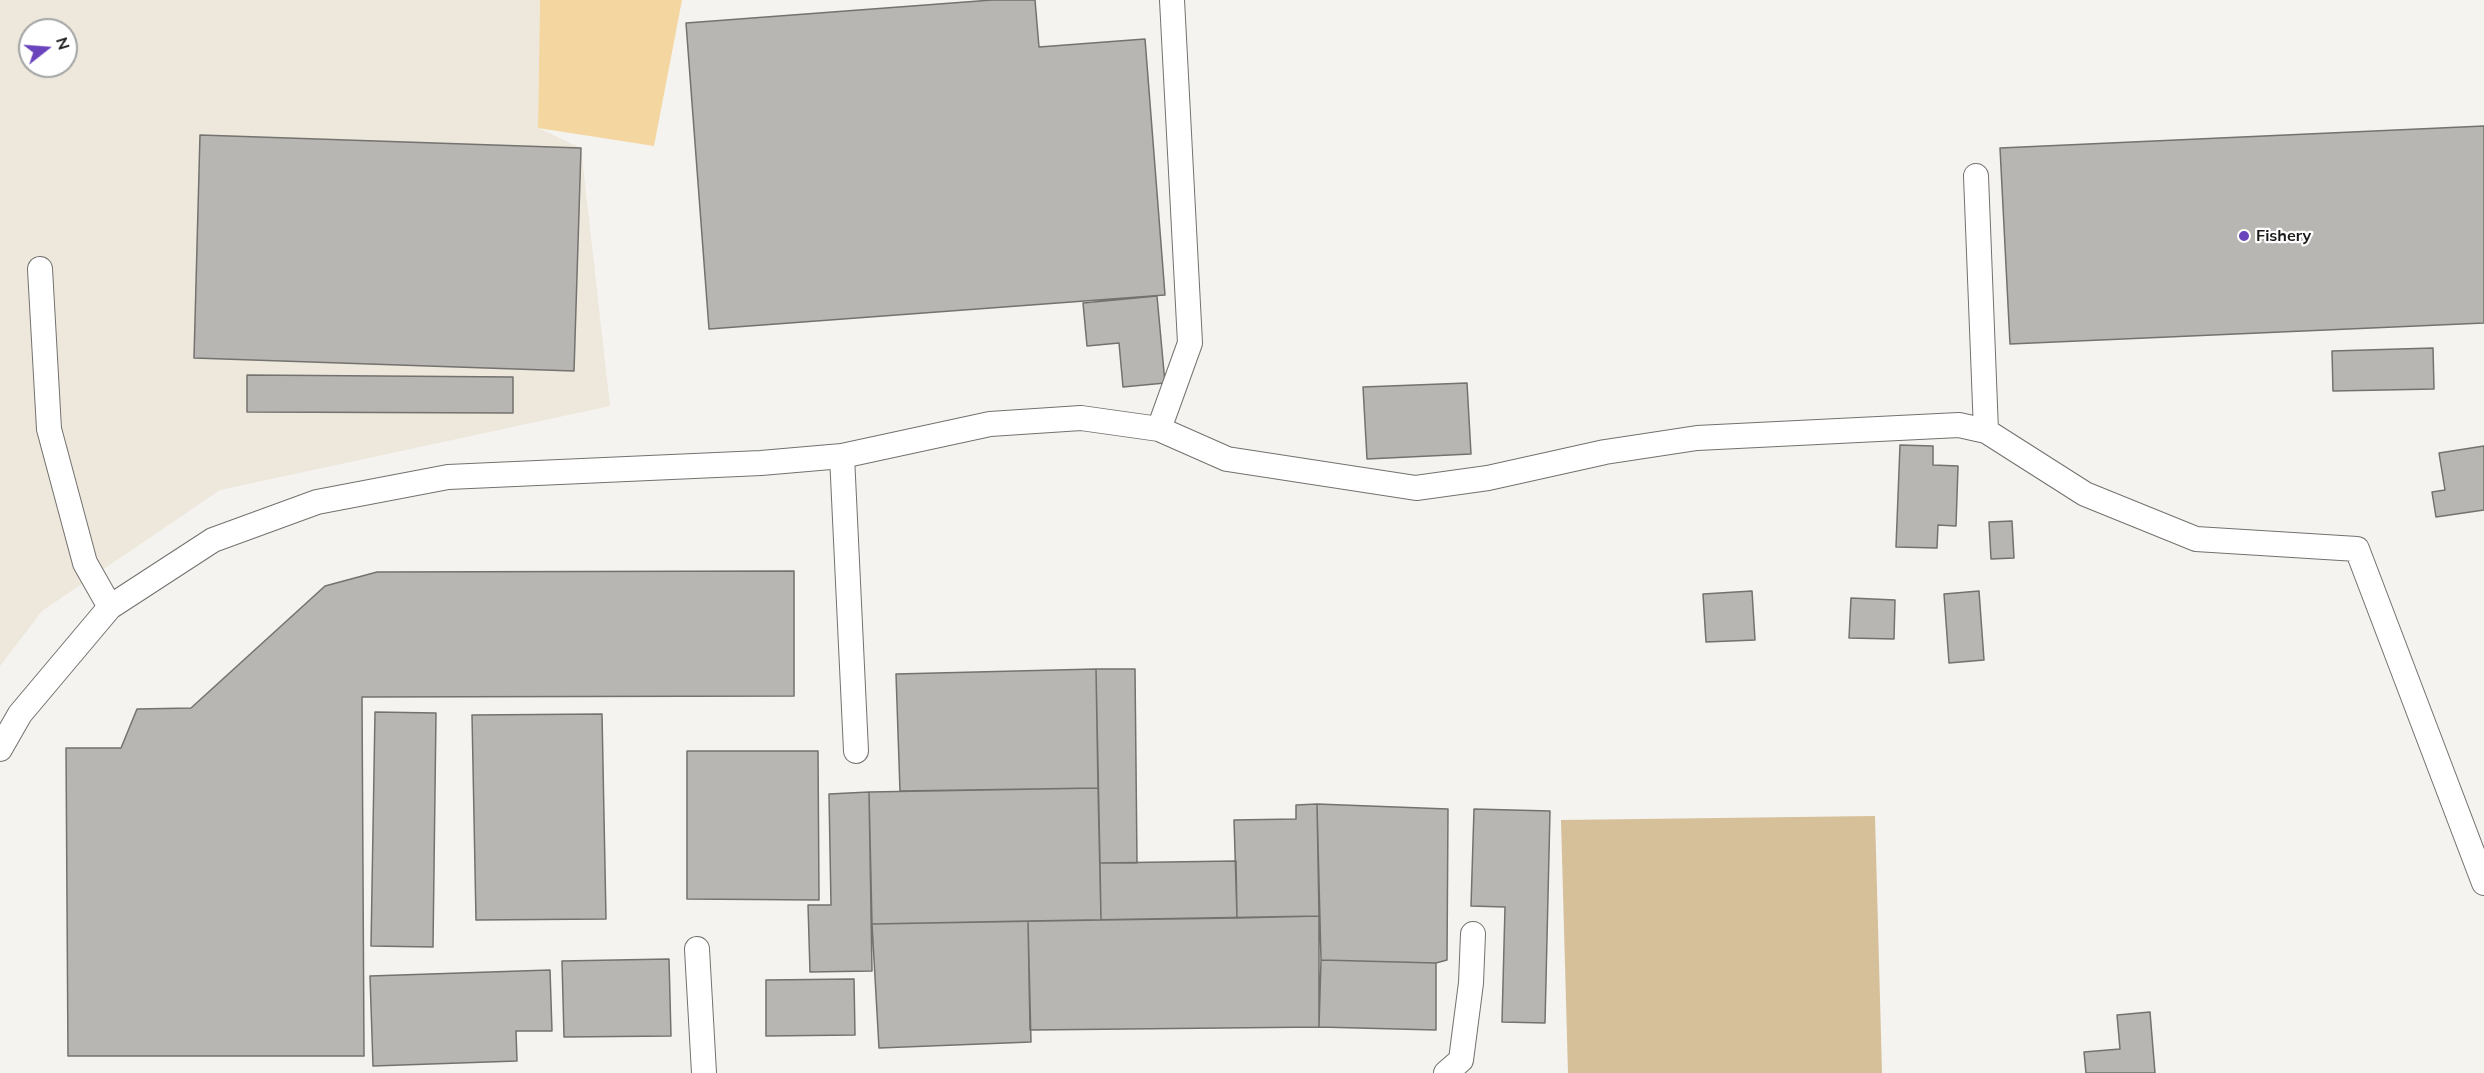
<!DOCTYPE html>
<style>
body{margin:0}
#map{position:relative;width:2484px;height:1073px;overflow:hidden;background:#f5f3ef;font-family:Mulish,sans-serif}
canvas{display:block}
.north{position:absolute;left:18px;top:18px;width:60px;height:60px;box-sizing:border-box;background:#fff;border:2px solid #a4a3a3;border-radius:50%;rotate:73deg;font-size:16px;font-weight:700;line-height:24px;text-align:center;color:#1b1a19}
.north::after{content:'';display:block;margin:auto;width:21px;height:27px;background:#6944bc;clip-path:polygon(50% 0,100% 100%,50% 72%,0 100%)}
</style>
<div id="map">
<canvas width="2484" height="1073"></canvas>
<div class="north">N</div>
</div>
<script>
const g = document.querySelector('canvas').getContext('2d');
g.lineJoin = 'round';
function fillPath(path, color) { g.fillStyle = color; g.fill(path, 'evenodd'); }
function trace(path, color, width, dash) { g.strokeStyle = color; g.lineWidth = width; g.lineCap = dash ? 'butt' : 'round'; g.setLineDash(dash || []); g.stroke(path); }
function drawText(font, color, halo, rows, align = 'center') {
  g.font = font + ' Mulish,sans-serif'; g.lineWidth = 4.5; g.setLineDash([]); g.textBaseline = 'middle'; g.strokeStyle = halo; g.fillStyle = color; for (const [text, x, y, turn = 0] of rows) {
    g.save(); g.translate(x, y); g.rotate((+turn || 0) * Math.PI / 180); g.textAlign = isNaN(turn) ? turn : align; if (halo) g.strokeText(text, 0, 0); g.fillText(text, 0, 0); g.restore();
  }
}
fillPath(new Path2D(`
 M 0,0 L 540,0 L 538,128 L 581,148 L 610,406 L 220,490 L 42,611 L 0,666 ZM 30,30 L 66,30 L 66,66 L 30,66 Z`), '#ede7dc');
fillPath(new Path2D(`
 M 1875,816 L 1882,1073 L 1568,1073 L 1561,820 Z`), '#d5c099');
fillPath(new Path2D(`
 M 540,0 L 682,0 L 654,146 L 538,128 Z`), '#f3d6a0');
const building = new Path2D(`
 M 992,0 L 1035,0 L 1039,47 L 1145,39 L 1165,295 L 709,329 L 686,23 Z
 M 2484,126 L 2484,323 L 2010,344 L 2000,148 Z
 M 200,135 L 581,148 L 574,371 L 194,358 Z
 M 1157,296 L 1165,383 L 1123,387 L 1119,343 L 1087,346 L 1083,303 Z
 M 2433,348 L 2434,389 L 2333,391 L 2332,351 Z
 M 247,375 L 513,377 L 513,413 L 247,412 Z
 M 1467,383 L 1471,454 L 1367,459 L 1363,387 Z
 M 1900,445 L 1933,446 L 1933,465 L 1958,466 L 1956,526 L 1938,525 L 1937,548 L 1896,547 Z
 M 2484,446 L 2484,510 L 2436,517 L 2432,492 L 2445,490 L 2439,453 Z
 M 2012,521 L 2014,558 L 1991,559 L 1989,522 Z
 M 794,571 L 794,696 L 362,697 L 364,1056 L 68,1056 L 66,748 L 121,748 L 137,709 L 191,708 L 325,586 L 377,572 Z
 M 1752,591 L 1755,640 L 1706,642 L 1703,594 Z
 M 1979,591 L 1984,660 L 1949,663 L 1944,594 Z
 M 1851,598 L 1895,600 L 1894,639 L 1849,638 Z
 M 1096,669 L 1135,669 L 1137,863 L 1100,863 Z
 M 1096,669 L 1098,788 L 900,791 L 896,674 Z
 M 375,712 L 436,713 L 433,947 L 371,946 Z
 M 602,714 L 606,919 L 476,920 L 472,715 Z
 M 687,751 L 818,751 L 819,900 L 687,899 Z
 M 1098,788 L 1101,920 L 872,924 L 869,792 Z
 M 869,792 L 872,971 L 810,972 L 808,905 L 831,905 L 829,794 Z
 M 1317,804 L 1319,916 L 1237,918 L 1234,820 L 1296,819 L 1296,805 Z
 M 1317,804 L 1448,809 L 1447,960 L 1436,963 L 1321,960 Z
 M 1474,809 L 1550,811 L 1545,1023 L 1502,1022 L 1505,907 L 1471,906 Z
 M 1236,861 L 1237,918 L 1101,920 L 1100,863 Z
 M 1319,916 L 1319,1027 L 1030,1030 L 1028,921 Z
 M 1028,921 L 1031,1042 L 879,1048 L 872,924 Z
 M 669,959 L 671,1036 L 564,1037 L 562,961 Z
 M 1321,960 L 1436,963 L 1436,1030 L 1319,1027 Z
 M 550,970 L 552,1031 L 516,1031 L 517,1061 L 373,1066 L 370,976 Z
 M 854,979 L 855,1035 L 766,1036 L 766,980 Z
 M 2150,1012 L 2155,1073 L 2086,1073 L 2084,1052 L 2120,1049 L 2117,1015 Z`);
fillPath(building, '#b8b6b2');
trace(building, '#73726e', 1.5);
const service = new Path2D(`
 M 1976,176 L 1986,431
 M 40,269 L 49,429 L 85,563 L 110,607
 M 1159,429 L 1190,343 L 1172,0
 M 842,456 L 856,751
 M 0,749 L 20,714 L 110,607 L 213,540 L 317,502 L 448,477 L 761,463 L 842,456 L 990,424 L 1081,418 L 1159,429 L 1227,459 L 1416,488 L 1488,478 L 1605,452 L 1697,438 L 1959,425 L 1986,431 L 2085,494 L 2196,539 L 2357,549 L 2484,883
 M 697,949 L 704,1073
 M 1446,1073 L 1461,1060 L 1471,983 L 1473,934`);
trace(service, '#73716e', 26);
trace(service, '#fff', 24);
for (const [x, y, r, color] of [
 [2244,236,6,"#6944bc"]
]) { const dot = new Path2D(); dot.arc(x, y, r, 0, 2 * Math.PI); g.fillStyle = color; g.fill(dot); trace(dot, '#fff', 2); }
drawText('bold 16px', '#1b1a19', '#fff', [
 ["Fishery",2256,236]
], 'left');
</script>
